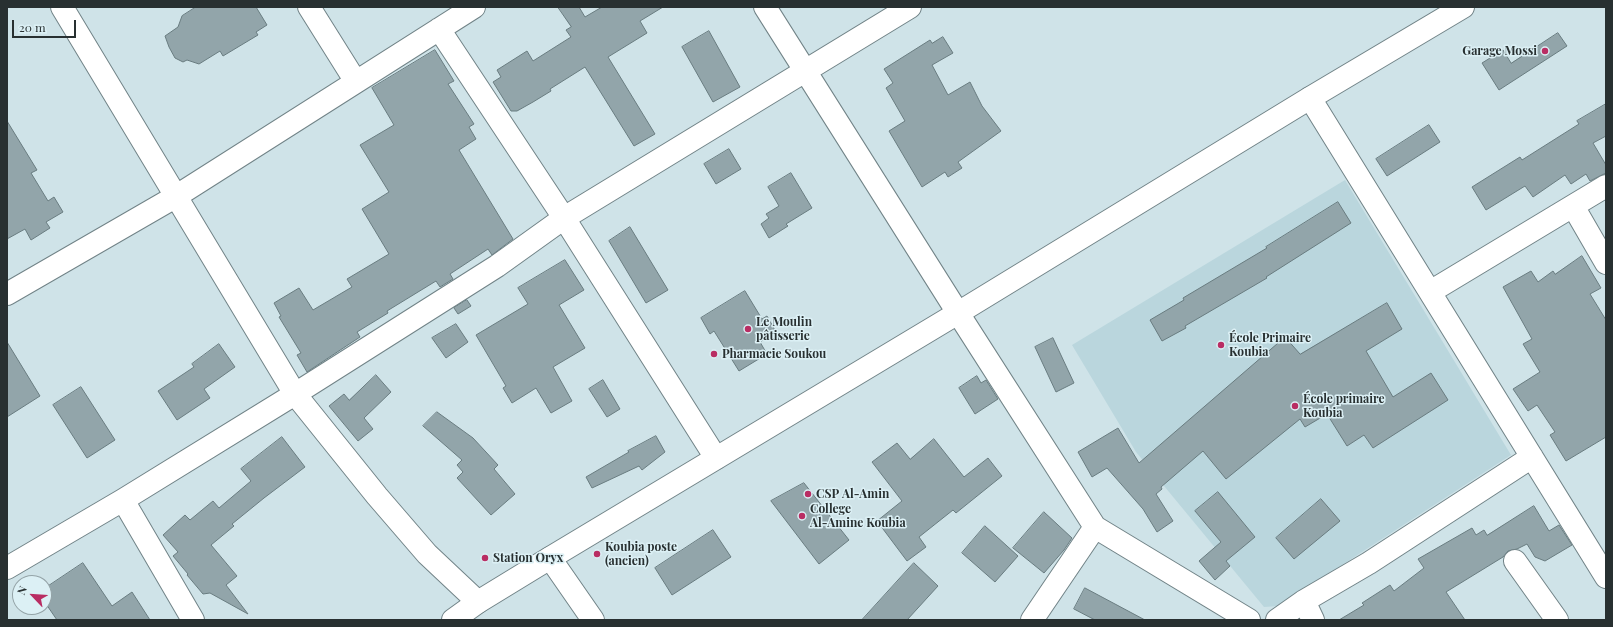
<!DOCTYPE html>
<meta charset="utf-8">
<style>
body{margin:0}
#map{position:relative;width:1613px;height:627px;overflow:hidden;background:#cfe3e8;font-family:"Playfair Display",serif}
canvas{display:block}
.frame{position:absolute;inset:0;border:8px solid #283031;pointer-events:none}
.north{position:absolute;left:12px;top:575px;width:40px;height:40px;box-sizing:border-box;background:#dcf0f5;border:1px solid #94a3a7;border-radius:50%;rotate:295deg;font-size:11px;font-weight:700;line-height:16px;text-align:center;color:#283031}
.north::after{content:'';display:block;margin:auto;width:14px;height:18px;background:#b92d63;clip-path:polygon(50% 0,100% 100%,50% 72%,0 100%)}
.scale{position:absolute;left:12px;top:20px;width:64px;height:18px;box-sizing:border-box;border:2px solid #283031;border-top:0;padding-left:5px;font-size:12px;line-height:14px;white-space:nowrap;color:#283031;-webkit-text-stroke:3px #dcf0f5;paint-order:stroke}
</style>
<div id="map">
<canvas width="1613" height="627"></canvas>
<div class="frame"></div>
<div class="north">N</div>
<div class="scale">20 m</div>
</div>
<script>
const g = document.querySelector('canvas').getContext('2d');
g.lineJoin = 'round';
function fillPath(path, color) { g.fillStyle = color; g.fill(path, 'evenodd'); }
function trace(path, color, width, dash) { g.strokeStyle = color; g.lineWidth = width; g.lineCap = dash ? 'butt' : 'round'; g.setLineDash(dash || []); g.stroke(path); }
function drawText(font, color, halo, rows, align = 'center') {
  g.font = font + ' "Playfair Display",serif'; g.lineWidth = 3; g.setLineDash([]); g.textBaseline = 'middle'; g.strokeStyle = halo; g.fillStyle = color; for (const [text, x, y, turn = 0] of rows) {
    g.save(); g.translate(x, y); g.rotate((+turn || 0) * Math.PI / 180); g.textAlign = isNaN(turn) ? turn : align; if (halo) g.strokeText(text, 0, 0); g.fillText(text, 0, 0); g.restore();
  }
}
fillPath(new Path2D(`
 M 1345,180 L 1511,455 L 1279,606 L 1264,607 L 1136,452 L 1072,345 Z`), '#bad6dd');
const building = new Path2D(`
 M 196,7 L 256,7 L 267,25 L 256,32 L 258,35 L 223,56 L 220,51 L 199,64 L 187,60 L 183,62 L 175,58 L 169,47 L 165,36 L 178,27 L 182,16 Z
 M 558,7 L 579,7 L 585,17 L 602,7 L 663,7 L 640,21 L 647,33 L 608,57 L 655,134 L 634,146 L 585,67 L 550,89 L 551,91 L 533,102 L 517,111 L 511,111 L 493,82 L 501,77 L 497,70 L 527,51 L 533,61 L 571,37 L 566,30 L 571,27 Z
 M 709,31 L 740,87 L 713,102 L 682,47 Z
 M 1558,33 L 1567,46 L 1499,90 L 1482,63 L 1503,50 L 1511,63 Z
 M 943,37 L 953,53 L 932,65 L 948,95 L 970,82 L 982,106 L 1001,131 L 958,162 L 962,168 L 948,177 L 945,172 L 922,187 L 889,131 L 905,121 L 886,88 L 893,83 L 884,69 L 930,40 L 932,43 Z
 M 435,50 L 454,81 L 448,84 L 474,124 L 469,127 L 476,139 L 459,150 L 513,239 L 492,255 L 488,249 L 450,274 L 453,279 L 440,287 L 436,281 L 387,311 L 388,313 L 357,332 L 360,337 L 307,372 L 297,355 L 301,353 L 279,317 L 281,316 L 274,303 L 299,288 L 313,310 L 352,287 L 347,279 L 389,254 L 362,209 L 389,192 L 360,145 L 394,125 L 372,88 Z
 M 1606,104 L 1606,136 L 1593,143 L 1606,165 L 1606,173 L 1590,181 L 1586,174 L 1571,184 L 1565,175 L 1533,197 L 1525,186 L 1486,210 L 1472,187 L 1520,157 L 1522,160 L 1579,124 L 1577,121 Z
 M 7,121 L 37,170 L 31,173 L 48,201 L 54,197 L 63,212 L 46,222 L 50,228 L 31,240 L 25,229 L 7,239 Z
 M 1429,125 L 1440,142 L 1387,176 L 1376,159 Z
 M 729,149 L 741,169 L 716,184 L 704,164 Z
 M 791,173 L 812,208 L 786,224 L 788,226 L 769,238 L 761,224 L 769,218 L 766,214 L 779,206 L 768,187 Z
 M 1338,202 L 1351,223 L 1266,277 L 1267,278 L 1185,326 L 1186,328 L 1162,341 L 1150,320 L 1184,300 L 1183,298 L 1267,248 L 1266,247 Z
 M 630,227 L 668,290 L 646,303 L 609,241 Z
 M 1582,256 L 1601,288 L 1590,294 L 1606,320 L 1606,437 L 1566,461 L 1550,435 L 1555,432 L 1537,405 L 1528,411 L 1513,389 L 1540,372 L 1523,344 L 1532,339 L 1503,287 L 1531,271 L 1538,282 L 1553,271 L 1555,274 Z
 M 565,260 L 584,290 L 559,305 L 585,348 L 553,367 L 572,401 L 551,413 L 536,388 L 512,403 L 503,388 L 506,386 L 476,335 L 528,304 L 518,288 Z
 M 745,291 L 762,319 L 767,316 L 776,332 L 760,342 L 767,354 L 739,371 L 714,331 L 710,334 L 701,318 Z
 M 467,300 L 471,306 L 458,314 L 454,308 Z
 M 1387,303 L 1402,329 L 1366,351 L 1393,397 L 1431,373 L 1448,400 L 1373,448 L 1364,435 L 1347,446 L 1327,414 L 1305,427 L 1300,419 L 1226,479 L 1203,451 L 1161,487 L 1162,489 L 1156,494 L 1173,521 L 1157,532 L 1143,509 L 1107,468 L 1092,477 L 1078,452 L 1118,428 L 1139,463 L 1285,337 L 1300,354 Z
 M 456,324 L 468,342 L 446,358 L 432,338 Z
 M 1053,338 L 1074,383 L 1056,392 L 1035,347 Z
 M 7,342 L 40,396 L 7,417 Z
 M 219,344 L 235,367 L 204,389 L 210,398 L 177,420 L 158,391 L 194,367 L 192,364 Z
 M 376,375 L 391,392 L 364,418 L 373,429 L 358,441 L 329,406 L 344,394 L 349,400 Z
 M 977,376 L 981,383 L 986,380 L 998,399 L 975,414 L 959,388 Z
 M 603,380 L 620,409 L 607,417 L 589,389 Z
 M 81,387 L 115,440 L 87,458 L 53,405 Z
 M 437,412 L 473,438 L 498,465 L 494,469 L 515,494 L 491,515 L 457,478 L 463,472 L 457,465 L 462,460 L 423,426 Z
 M 656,436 L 665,452 L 642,470 L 639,466 L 592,488 L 586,477 L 629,452 L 628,451 Z
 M 282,437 L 305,467 L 264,498 L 232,524 L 234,526 L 211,545 L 237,576 L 226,585 L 248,614 L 210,593 L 203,594 L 187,575 L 188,574 L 173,556 L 178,552 L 163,535 L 185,515 L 190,520 L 213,501 L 219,508 L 251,481 L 241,469 Z
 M 934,439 L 964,477 L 988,458 L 1002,476 L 956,513 L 953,510 L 919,537 L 926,547 L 907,561 L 877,521 L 902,501 L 872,462 L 897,443 L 910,459 Z
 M 804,483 L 849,540 L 819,564 L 771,501 Z
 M 1218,492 L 1255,537 L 1226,561 L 1230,566 L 1215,580 L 1199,561 L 1221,542 L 1195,511 Z
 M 1321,499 L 1340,521 L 1294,559 L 1276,538 Z
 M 1534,506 L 1549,531 L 1559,525 L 1572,545 L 1545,561 L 1535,557 L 1527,544 L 1517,549 L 1508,551 L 1503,557 L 1446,592 L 1465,620 L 1339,620 L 1364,605 L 1362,603 L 1390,585 L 1394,591 L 1424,568 L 1418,559 L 1472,528 L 1476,535 L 1484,530 L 1487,535 Z
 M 1044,512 L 1072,538 L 1064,550 L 1044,573 L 1013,548 Z
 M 985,526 L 1018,556 L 995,582 L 962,553 Z
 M 713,530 L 731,557 L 672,595 L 655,568 Z
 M 83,563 L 112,606 L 132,592 L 150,620 L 57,620 L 44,601 L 44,589 Z
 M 914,563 L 938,586 L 907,620 L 862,620 Z
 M 1085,588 L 1145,620 L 1095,620 L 1074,609 Z`);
fillPath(building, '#92a5aa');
trace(building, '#697c80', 1);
const street = new Path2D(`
 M 62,7 L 295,394 L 377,496 L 427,554 L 478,602
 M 309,7 L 356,82
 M 765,7 L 958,313 L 1095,527 L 1249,620
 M 439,29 L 564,218 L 716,458
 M 1310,98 L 1606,577
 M 1573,206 L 1606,263
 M 1430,292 L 1606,186
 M 7,294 L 175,197 L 474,7
 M 123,500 L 193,620
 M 550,558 L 593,620
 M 1515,561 L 1557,620
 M 7,568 L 123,500 L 295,394 L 497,266 L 564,218 L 910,7
 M 1304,601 L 1313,620
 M 1032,620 L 1095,527
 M 1277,620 L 1304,601 L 1369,563 L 1532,457`);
const primary = new Path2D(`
 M 453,620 L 478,602 L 550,558 L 958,313 L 1310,98 L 1463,7`);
trace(street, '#718387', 24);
trace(primary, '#718387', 24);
trace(street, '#fff', 22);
trace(primary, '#fff', 22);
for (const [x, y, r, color] of [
 [1545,51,4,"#b92d63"],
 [748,329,4,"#b92d63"],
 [1221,345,4,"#b92d63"],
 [714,354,4,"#b92d63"],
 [1295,406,4,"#b92d63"],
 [808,494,4,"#b92d63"],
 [802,516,4,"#b92d63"],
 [597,554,4,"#b92d63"],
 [485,558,4,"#b92d63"]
]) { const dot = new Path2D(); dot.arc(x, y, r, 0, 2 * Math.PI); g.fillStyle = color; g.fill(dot); trace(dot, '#dcf0f5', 1.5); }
drawText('bold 12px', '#283031', '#dcf0f5', [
 ["Garage Mossi",1537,51,"right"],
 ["Le Moulin",756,322],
 ["pâtisserie",756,336],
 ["École Primaire",1229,338],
 ["Koubia",1229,352],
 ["Pharmacie Soukou",722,354],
 ["École primaire",1303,399],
 ["Koubia",1303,413],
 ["CSP Al-Amin",816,494],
 ["College",810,509],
 ["Al-Amine Koubia",810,523],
 ["Koubia poste",605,547],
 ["(ancien)",605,561],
 ["Station Oryx",493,558]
], 'left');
</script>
